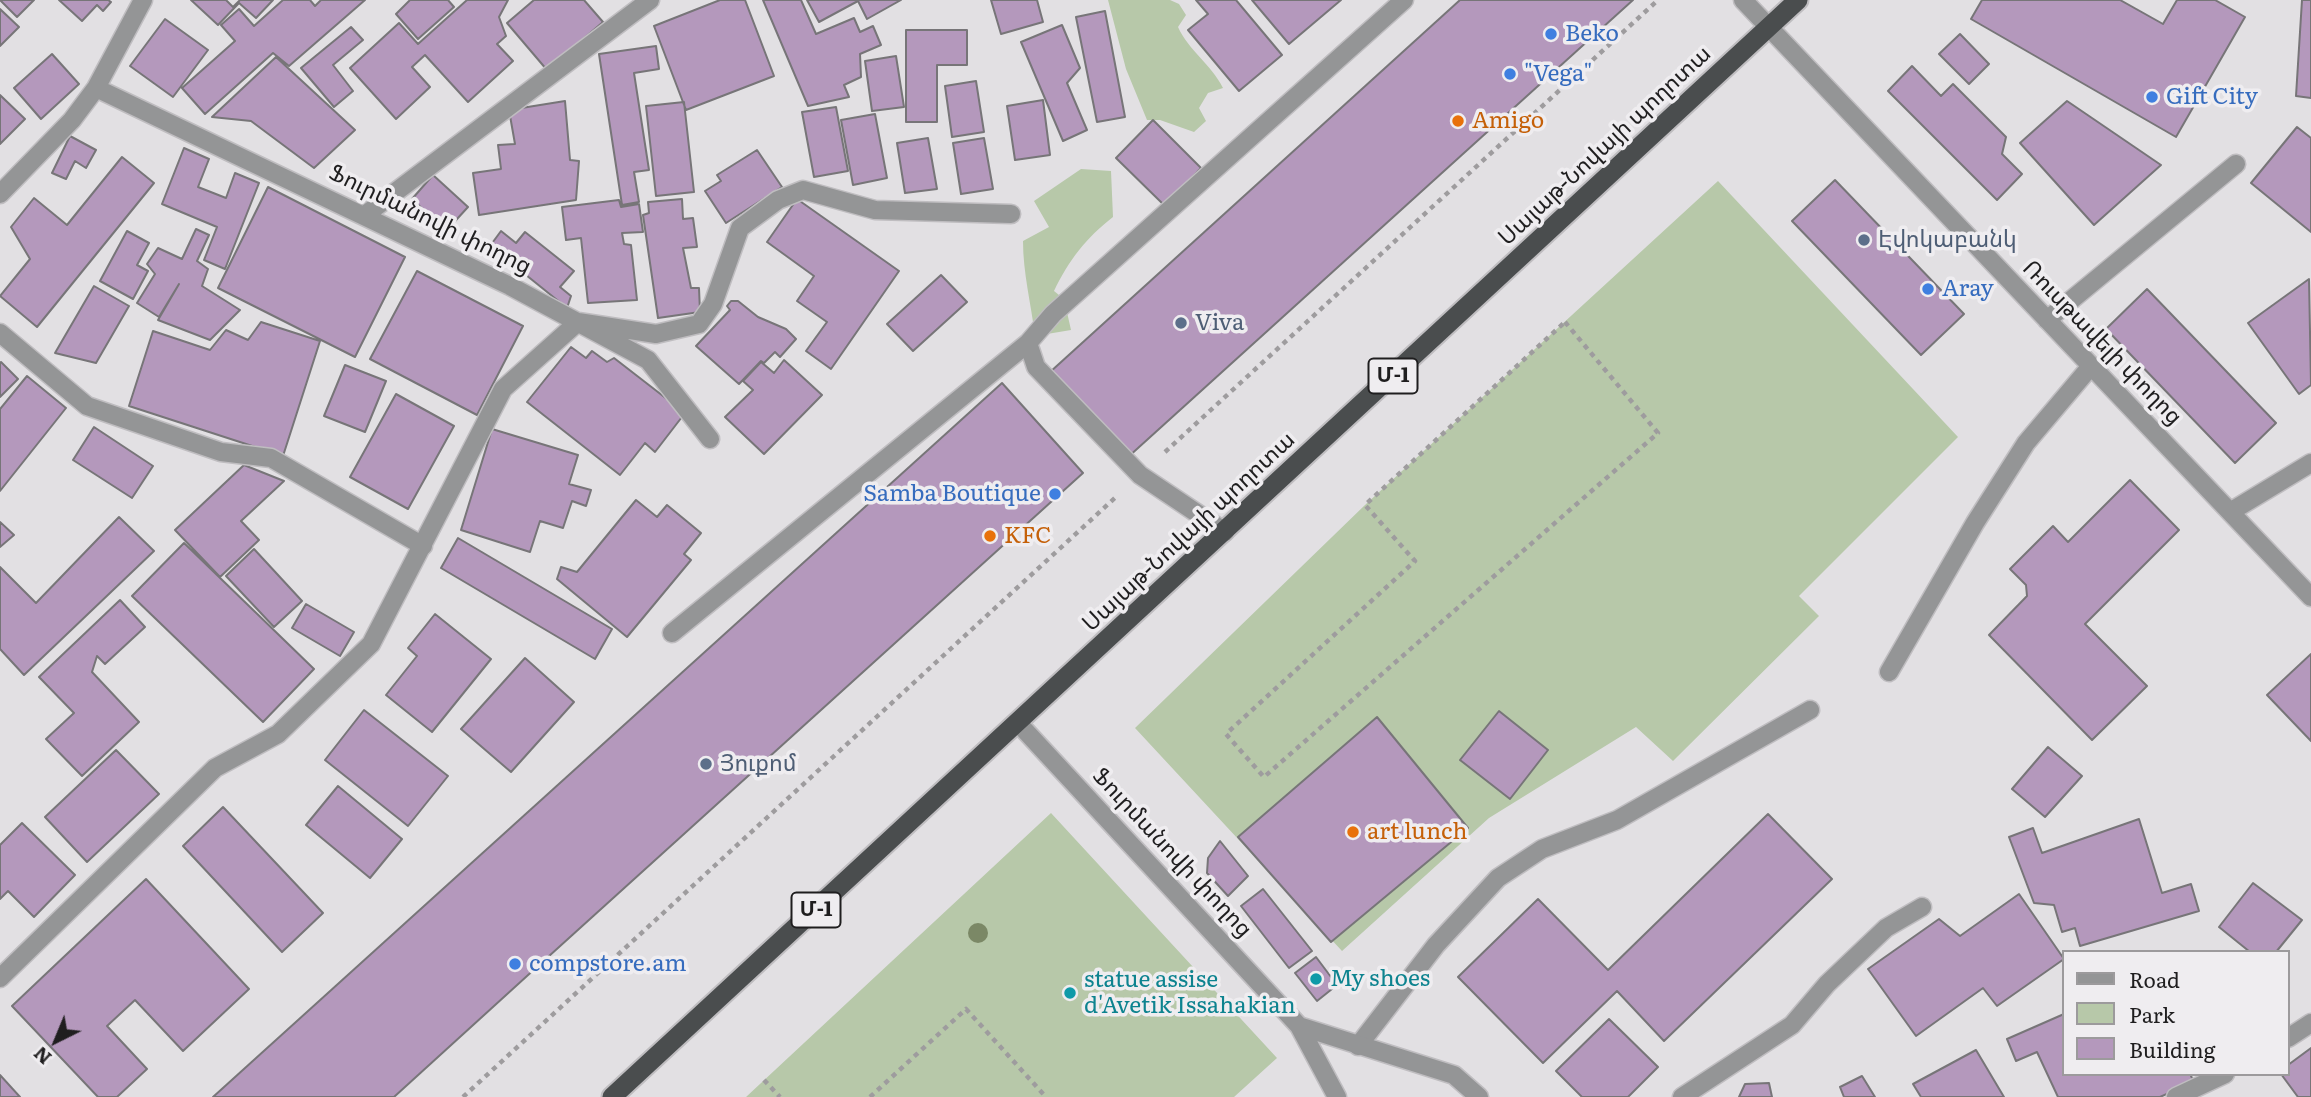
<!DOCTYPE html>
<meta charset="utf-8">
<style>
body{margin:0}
#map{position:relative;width:2311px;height:1097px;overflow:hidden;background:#e2e0e3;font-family:Literata,serif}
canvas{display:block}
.legend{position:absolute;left:2062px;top:950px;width:228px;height:126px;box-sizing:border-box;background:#efedf0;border:2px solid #9c9a9c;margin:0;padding:9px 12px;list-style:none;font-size:21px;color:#1f1e1f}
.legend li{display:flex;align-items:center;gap:14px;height:35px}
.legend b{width:35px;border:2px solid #9c9a9c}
.north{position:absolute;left:21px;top:1006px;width:70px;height:70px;-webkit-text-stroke:5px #efedf0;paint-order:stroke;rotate:223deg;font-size:19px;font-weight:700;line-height:28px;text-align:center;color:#1f1e1f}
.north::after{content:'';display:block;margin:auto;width:24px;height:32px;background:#1f1e1f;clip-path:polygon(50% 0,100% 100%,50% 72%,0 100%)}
</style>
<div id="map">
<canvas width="2311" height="1097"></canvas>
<ul class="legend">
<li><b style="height:9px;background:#949596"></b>Road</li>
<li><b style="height:19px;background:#b7c8a9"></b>Park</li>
<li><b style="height:19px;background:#b498bc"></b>Building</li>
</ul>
<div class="north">N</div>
</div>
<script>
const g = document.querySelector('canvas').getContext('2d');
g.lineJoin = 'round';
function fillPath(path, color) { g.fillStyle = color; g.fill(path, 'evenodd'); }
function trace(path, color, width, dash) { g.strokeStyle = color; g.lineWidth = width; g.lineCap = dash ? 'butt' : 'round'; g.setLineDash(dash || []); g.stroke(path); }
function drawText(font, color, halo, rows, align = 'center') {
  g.font = font + ' Literata,"Noto Sans Armenian",serif'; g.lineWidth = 7; g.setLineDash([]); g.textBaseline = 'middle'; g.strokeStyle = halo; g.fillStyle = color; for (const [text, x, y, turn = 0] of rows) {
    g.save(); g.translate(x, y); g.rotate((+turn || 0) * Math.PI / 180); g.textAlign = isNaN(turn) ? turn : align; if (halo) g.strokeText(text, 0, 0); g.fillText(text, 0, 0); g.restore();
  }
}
fillPath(new Path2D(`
 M 1108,0 L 1170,0 L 1179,4 L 1186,15 L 1178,27 C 1189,51 1211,64 1223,88 L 1208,93 L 1199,108 L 1206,121 L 1194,132 L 1160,120 L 1147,120 L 1126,69 Z
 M 1081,169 L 1111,171 L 1113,217 C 1086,238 1069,260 1054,291 L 1064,299 L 1071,330 L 1035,336 C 1031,303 1023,273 1023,241 L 1049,227 L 1034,201 Z
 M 1718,181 L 1958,437 L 1799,596 L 1819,616 L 1673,761 L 1636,727 L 1489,818 L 1342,951 L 1135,728 L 1365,505 Z
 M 1051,813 L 1277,1058 L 1234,1097 L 746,1097 Z`), '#b7c8a9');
const building = new Path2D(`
 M 0,0 L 34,0 L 17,17 Z
 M 59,0 L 108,0 L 111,2 L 103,11 L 97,5 L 82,21 Z
 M 191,0 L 226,0 L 233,7 L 240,0 L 273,0 L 256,18 L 239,3 L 218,25 Z
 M 283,0 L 310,0 L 315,6 L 321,0 L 365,0 L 289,66 L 273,53 L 205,114 L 182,88 L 235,41 L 221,25 L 239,9 L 254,26 Z
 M 410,0 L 448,0 L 454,7 L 418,39 L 396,14 Z
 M 467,0 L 508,0 L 499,17 L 506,36 L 497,44 L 513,61 L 468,102 L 425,55 L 412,67 L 430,87 L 396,119 L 350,68 L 399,23 L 418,44 Z
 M 534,0 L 584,0 L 603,22 L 547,70 L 507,23 Z
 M 720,0 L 745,0 L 774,76 L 686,110 L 654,26 Z
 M 763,0 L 801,0 L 816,34 L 854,18 L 860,32 L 873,26 L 881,45 L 860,54 L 861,77 L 844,85 L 849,97 L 808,106 Z
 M 807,0 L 901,0 L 867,19 L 858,1 L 819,22 Z
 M 991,0 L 1037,0 L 1043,22 L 1001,34 Z
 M 1196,0 L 1236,0 L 1282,55 L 1239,91 L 1188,30 L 1208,14 Z
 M 1252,0 L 1341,0 L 1289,44 Z
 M 1460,0 L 1633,0 L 1127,458 L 1049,373 Z
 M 1982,0 L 2120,0 L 2163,24 L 2177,0 L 2215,0 L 2245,17 L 2176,137 L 1971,19 Z
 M 2302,0 L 2311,0 L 2311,98 L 2296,96 Z
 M 0,9 L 19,27 L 0,46 Z
 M 1105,11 L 1125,117 L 1097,122 L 1076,17 Z
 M 165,19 L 208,50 L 173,97 L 130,66 Z
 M 1062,25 L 1080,68 L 1067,83 L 1087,130 L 1063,141 L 1021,42 Z
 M 351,27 L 363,40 L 333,65 L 353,91 L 334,107 L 301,68 Z
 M 906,30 L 967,30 L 967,65 L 937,65 L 937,122 L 906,122 Z
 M 1960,34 L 1989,64 L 1969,84 L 1939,54 Z
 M 656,46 L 659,69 L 634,73 L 649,170 L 634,172 L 639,202 L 622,205 L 599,54 Z
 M 52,54 L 79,84 L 41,119 L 14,88 Z
 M 896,56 L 904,107 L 872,111 L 865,61 Z
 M 276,57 L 355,130 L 314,168 L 251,121 L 212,117 Z
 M 1912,66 L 1941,96 L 1953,84 L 2006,137 L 2002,154 L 2022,174 L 1997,200 L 1888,91 Z
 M 976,81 L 984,132 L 952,137 L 945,86 Z
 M 0,95 L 25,119 L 0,144 Z
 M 1043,100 L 1050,155 L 1015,160 L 1007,106 Z
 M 565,101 L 570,160 L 579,161 L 576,200 L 479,215 L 473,173 L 501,169 L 498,145 L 515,144 L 509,110 Z
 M 2067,101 L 2161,165 L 2094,225 L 2020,143 Z
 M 684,102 L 694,192 L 656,196 L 646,106 Z
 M 836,107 L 848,171 L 814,177 L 802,112 Z
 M 875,114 L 887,178 L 853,185 L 841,120 Z
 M 1153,120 L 1201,168 L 1165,206 L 1116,158 Z
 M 2297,127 L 2311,138 L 2311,232 L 2251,183 Z
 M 70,136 L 96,150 L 86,168 L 75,161 L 66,179 L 52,173 Z
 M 928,138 L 937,189 L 905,193 L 897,143 Z
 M 984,138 L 993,189 L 961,194 L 953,143 Z
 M 184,148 L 209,159 L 198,187 L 226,198 L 235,173 L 259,183 L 225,269 L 204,260 L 217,227 L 162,204 Z
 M 757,150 L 782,187 L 726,223 L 705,191 L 721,181 L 717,175 Z
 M 122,157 L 154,183 L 37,327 L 0,296 L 30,259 L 11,227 L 34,198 L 67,225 Z
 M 433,175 L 468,207 L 446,231 L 412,199 Z
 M 1835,180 L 1964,314 L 1921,355 L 1792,221 Z
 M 268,187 L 405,257 L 355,357 L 218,288 Z
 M 682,199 L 683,219 L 693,218 L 697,247 L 683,248 L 691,288 L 699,288 L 700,312 L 658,318 L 643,215 L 649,213 L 648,202 Z
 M 797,199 L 899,271 L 831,369 L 806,351 L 827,322 L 797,301 L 814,276 L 767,242 Z
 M 619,200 L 621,207 L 639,204 L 643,232 L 622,233 L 624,244 L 631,245 L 637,300 L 588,303 L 581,238 L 566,240 L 562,207 Z
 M 196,229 L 209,235 L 197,261 L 208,269 L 202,286 L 240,310 L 210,340 L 158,320 L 179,284 L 159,317 L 137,303 L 155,274 L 147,264 L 158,248 L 182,259 Z
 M 127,231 L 149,243 L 137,265 L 148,271 L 133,299 L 100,281 Z
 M 501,231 L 516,243 L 525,232 L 574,271 L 560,287 L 571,296 L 567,308 L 490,246 Z
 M 417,271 L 523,326 L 477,415 L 370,359 Z
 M 941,275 L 967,302 L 913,351 L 887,324 Z
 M 2309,279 L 2311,385 L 2299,394 L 2248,323 Z
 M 94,286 L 129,306 L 96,363 L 55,353 Z
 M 2147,289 L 2276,423 L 2235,463 L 2106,329 Z
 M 731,301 L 738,301 L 758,317 L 786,329 L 796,339 L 780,357 L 775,352 L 764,363 L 761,361 L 739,384 L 696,346 L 730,310 L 727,306 Z
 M 261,322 L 320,341 L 283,456 L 129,406 L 153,331 L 210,350 L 226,330 L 248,340 Z
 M 571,347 L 586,358 L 592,351 L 607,362 L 614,358 L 685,413 L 655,452 L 645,443 L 620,475 L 527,402 Z
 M 784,360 L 822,395 L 764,454 L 725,417 L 753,390 L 743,381 L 761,362 L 774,373 Z
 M 1,362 L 18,379 L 0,397 L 0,363 Z
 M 345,365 L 386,381 L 365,432 L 324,416 Z
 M 27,376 L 66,408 L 0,491 L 0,409 Z
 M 1002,383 L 1083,473 L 527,976 L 394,1097 L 213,1097 Z
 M 396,394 L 454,426 L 408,509 L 350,477 Z
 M 94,427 L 153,466 L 132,498 L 73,460 Z
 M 492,429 L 578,455 L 569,484 L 591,490 L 586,506 L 572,501 L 563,528 L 540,521 L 530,552 L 461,530 Z
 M 244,465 L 284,481 L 241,521 L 259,540 L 220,577 L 175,530 Z
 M 2130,480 L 2179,530 L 2085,624 L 2147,686 L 2092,740 L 1989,635 L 2027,596 L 2026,585 L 2010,569 L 2053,526 L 2068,542 Z
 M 636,500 L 657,517 L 667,505 L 701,533 L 684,554 L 691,560 L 627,637 L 557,579 L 561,567 L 577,572 Z
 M 119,517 L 154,551 L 24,675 L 0,649 L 0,567 L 36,603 Z
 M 0,522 L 14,535 L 0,547 Z
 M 458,538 L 612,629 L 595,659 L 441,568 Z
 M 184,543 L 314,669 L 263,722 L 132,596 Z
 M 254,549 L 302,601 L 274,627 L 226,576 Z
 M 120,600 L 145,627 L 105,664 L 97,656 L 92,672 L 139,722 L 82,776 L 46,739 L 74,713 L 39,677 Z
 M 306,604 L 354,632 L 340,656 L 292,628 Z
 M 435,614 L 491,659 L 432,732 L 386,695 L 417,656 L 408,648 Z
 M 2311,654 L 2311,741 L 2267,695 Z
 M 525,658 L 574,702 L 511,772 L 461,729 Z
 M 364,710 L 448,776 L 408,826 L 325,760 Z
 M 1499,711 L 1548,750 L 1510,799 L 1460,760 Z
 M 1377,717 L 1468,828 L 1331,942 L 1238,837 Z
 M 2048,747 L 2082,776 L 2045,817 L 2012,789 Z
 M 116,750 L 159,794 L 87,862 L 45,817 Z
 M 338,786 L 402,839 L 370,878 L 306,825 Z
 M 223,807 L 323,913 L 282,952 L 183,846 Z
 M 1768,814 L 1832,879 L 1664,1041 L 1617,991 L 1543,1063 L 1458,977 L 1538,899 L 1608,970 Z
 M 2139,819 L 2162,893 L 2191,884 L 2199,911 L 2080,946 L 2075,928 L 2062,932 L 2054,905 L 2034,903 L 2009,837 L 2033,828 L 2042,853 Z
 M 22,823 L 75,875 L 34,917 L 8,891 L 0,899 L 0,845 Z
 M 1220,841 L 1248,876 L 1228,896 L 1207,873 L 1208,858 Z
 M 146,879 L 249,989 L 183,1051 L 135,1000 L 107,1026 L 147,1069 L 117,1097 L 98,1097 L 12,1006 Z
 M 2253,883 L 2302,920 L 2276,952 L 2250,952 L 2219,927 Z
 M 1263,889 L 1312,951 L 1289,968 L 1241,906 Z
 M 2019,894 L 2064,959 L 1997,1006 L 1983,988 L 1916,1036 L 1868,969 L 1939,919 L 1960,936 Z
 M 1316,957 L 1337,985 L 1317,1001 L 1295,973 Z
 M 2064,1014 L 2064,1074 L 2190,1074 L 2194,1082 L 2160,1097 L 2058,1097 L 2037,1052 L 2016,1061 L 2007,1039 Z
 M 1609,1019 L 1658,1067 L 1628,1097 L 1582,1097 L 1556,1071 Z
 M 2311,1048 L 2311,1097 L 2298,1097 L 2281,1074 L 2288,1074 L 2288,1065 Z
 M 1976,1050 L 2004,1097 L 1921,1097 L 1913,1084 Z
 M 0,1075 L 20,1097 L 0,1097 Z
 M 1862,1076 L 1875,1097 L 1844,1097 L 1840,1087 Z
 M 1769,1083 L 1772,1097 L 1739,1097 L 1745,1084 Z`);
fillPath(building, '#b498bc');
trace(building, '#777578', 2);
const service = new Path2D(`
 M 96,88 L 510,286 L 648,360 L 710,439
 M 0,194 L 72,120 L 96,88 L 143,0
 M 365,215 L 650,0
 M 0,333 L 87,406 L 221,452 L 271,458 L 423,546
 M 1225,532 L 1140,475 L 1036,367 L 1028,343 L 1053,314 L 1404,0
 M 672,633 L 1028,343
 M 0,978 L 215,768 L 278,734 L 371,644 L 503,389 L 578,322 L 656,334 L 699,324 L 713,304 L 740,228 L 778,200 L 803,190 L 875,210 L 1011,214
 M 1358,1046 L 1436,945 L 1498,878 L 1542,849 L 1617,820 L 1810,710`);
const minor = new Path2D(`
 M 1743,0 L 2311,597
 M 2047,320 L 2236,164
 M 2230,512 L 2311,463
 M 1889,672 L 1975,523 L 2026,443 L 2091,366
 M 1019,724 L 1299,1026 L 1454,1075 L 1479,1097
 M 1299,1026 L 1337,1097
 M 2288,1038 L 2311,1023
 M 1682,1097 L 1792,1025 L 1827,984 L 1886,928 L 1922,907
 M 2176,1097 L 2225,1074`);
const trunk = new Path2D(`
 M 612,1097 L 1798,0`);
trace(service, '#bfbdc0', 21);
trace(minor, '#bfbdc0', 21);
trace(trunk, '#bfbdc0', 23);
trace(new Path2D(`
 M 1565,322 L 1658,433 L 1264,777 L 1226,734 L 1415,561 L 1365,505 Z
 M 1165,452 L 1658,0
 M 764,1080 L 780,1097
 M 463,1097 L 1117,496
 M 870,1097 L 966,1009 L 1046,1097`), '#9e9c9e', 4.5, [5, 5]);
trace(service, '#949596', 18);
trace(minor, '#949596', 18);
trace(trunk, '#4a4d4e', 19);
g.fillStyle = '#7b8866';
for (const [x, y] of [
 [978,933]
]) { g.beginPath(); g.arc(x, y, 10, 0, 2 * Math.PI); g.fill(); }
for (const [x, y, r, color] of [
 [1551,34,7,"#3f7fe0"],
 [1510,74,7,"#3f7fe0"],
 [2152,97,7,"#3f7fe0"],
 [1458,121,7,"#e8710a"],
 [1864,240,7,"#5c6f8a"],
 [1928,289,7,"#3f7fe0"],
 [1181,323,7,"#5c6f8a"],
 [1055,494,7,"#3f7fe0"],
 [990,536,7,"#e8710a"],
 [706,764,7,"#5c6f8a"],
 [1353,832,7,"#e8710a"],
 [515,964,7,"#3f7fe0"],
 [1316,979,7,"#0f9aa8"],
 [1070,993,7,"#0f9aa8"]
]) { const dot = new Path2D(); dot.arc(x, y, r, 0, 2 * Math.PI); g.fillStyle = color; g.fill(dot); trace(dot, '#efedf0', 2.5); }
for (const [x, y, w] of [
 [1393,376,49],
 [816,910,49]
]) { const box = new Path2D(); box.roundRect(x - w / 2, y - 17.5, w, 35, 5); g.fillStyle = '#efedf0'; g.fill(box); trace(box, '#1f1e1f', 2); }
drawText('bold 21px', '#1f1e1f', null, [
 ["Մ-1",1393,376],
 ["Մ-1",816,910]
]);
drawText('23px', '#366cbe', '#efedf0', [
 ["Beko",1565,34],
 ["\"Vega\"",1524,74],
 ["Gift City",2166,97],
 ["Aray",1942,289],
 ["Samba Boutique",1041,494,"right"],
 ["compstore.am",529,964]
], 'left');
drawText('23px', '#c56008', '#efedf0', [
 ["Amigo",1472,121],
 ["KFC",1004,536],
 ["art lunch",1367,832]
], 'left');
drawText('23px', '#1f1e1f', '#efedf0', [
 ["Սայաթ-Նովայի պողոտա",1605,146,-43],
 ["Ֆուրմանովի փողոց",430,220,26],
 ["Ռուսթավելի փողոց",2102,343,46],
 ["Սայաթ-Նովայի պողոտա",1189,532,-43],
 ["Ֆուրմանովի փողոց",1172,853,47]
]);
drawText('23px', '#4e5e75', '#efedf0', [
 ["Էվոկաբանկ",1878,240],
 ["Viva",1195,323],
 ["Յուքոմ",720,764]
], 'left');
drawText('23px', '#0d838f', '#efedf0', [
 ["My shoes",1330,979],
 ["statue assise",1084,980],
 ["d'Avetik Issahakian",1084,1006]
], 'left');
</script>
